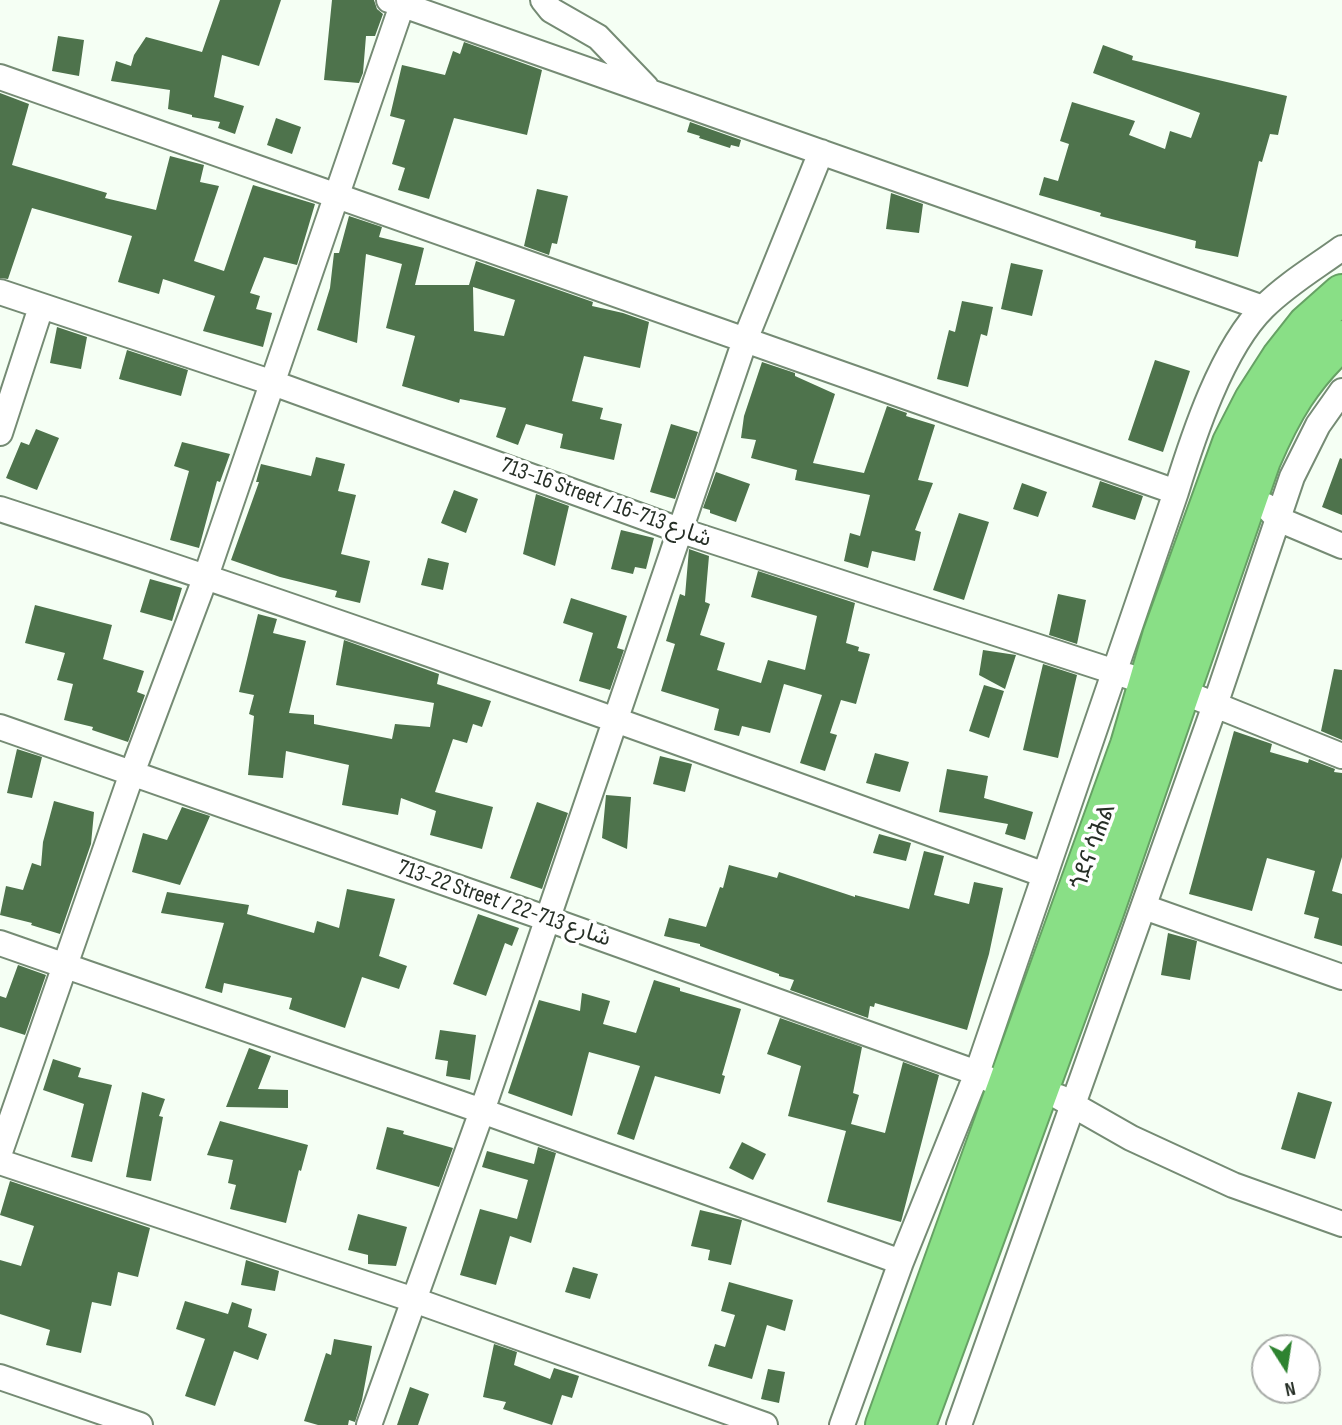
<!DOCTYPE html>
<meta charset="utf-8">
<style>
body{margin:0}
#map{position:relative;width:1342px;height:1425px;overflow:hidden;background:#f5fff4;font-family:"Sofia Sans Condensed",sans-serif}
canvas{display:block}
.north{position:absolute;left:1251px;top:1334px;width:70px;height:70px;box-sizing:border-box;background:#fff;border:2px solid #a8aca8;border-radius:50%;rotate:168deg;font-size:19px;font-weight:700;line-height:28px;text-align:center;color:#262f26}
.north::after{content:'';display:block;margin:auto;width:24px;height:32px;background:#2e8330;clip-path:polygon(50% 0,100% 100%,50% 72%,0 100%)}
</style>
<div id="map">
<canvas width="1342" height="1425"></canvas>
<div class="north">N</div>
</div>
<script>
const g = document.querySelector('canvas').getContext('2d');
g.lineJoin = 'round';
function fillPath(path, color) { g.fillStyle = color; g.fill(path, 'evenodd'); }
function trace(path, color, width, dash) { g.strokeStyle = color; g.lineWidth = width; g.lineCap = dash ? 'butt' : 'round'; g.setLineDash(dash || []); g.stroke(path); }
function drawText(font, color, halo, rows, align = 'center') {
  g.font = font + ' "Sofia Sans Condensed","Noto Sans Arabic","Noto Sans Ethiopic",sans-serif'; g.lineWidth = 7; g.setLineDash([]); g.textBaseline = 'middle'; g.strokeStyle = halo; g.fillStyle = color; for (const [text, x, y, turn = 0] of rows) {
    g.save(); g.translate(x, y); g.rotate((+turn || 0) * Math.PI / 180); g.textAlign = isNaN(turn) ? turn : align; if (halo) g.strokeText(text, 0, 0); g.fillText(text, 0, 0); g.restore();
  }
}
fillPath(new Path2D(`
 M 220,0 L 281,0 L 259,66 L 222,55 L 214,97 L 244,106 L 235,134 L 218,128 L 220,122 L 192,117 L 192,115 L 168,109 L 170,90 L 111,81 L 116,61 L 131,66 L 134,55 L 146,37 L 202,52 Z
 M 332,0 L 374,0 L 377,9 L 383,14 L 375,36 L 366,36 L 363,73 L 359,83 L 324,80 Z
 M 58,36 L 84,40 L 79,76 L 52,71 Z
 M 464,42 L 542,70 L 527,135 L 454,118 L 429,199 L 398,190 L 405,168 L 392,164 L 405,120 L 390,116 L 402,65 L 445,75 L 453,51 L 460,54 Z
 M 1103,45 L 1133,56 L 1132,60 L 1287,96 L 1278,135 L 1270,134 L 1262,162 L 1259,161 L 1238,257 L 1195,248 L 1196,241 L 1100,216 L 1101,213 L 1039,195 L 1044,177 L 1058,181 L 1069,144 L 1060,141 L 1072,102 L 1135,121 L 1129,135 L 1165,149 L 1170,131 L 1191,138 L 1200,113 L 1093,73 Z
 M 0,93 L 29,104 L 12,165 L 107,193 L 105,198 L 156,210 L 170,156 L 204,165 L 200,182 L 219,186 L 194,261 L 224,271 L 253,185 L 315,204 L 297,265 L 264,257 L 250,293 L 260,296 L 256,309 L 272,313 L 263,347 L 203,331 L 215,296 L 163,279 L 159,294 L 118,282 L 132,236 L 32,208 L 8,279 L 0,278 Z
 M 276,118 L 301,127 L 292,154 L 267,145 Z
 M 690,122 L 741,140 L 739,147 L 731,145 L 730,148 L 699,138 L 700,136 L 687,132 Z
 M 537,189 L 568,196 L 557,244 L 552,243 L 549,255 L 524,246 Z
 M 891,193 L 923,204 L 919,233 L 886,229 Z
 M 349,216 L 382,227 L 379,237 L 424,248 L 415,285 L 469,285 L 476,261 L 593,302 L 592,306 L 623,313 L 649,322 L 640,368 L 584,356 L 572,401 L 603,408 L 600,419 L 622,424 L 614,460 L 560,448 L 563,434 L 526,424 L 518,445 L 496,437 L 506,408 L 460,399 L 459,403 L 402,386 L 415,336 L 386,328 L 402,264 L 366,254 L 357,343 L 317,330 L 330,288 L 334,253 L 339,253 ZM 473,287 L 515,300 L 504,336 L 474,331 Z
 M 1011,263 L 1043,270 L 1032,316 L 1001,309 Z
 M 962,301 L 993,307 L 987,336 L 981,334 L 968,387 L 937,379 L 949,330 L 955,332 Z
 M 57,327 L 87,337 L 81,369 L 50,363 Z
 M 127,350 L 188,370 L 181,396 L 119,379 Z
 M 1155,360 L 1190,371 L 1163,452 L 1128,440 Z
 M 762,362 L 795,373 L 795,376 L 835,394 L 813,463 L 864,473 L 887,406 L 907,413 L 906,416 L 935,425 L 918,480 L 933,483 L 915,530 L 921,532 L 915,561 L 872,551 L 868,568 L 844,561 L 850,533 L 860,536 L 870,495 L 795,480 L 797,470 L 751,458 L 756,440 L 741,438 L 744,416 Z
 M 671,424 L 698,432 L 675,499 L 650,492 Z
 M 36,429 L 59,438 L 37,490 L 6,478 L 21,442 L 29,445 Z
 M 182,442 L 230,454 L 220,482 L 217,481 L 199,548 L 170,540 L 189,471 L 174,466 Z
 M 316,457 L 345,464 L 338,491 L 356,495 L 341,554 L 370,561 L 360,603 L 335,597 L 337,591 L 280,577 L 231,560 L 259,482 L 256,482 L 261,464 L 311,476 Z
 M 1340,458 L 1342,459 L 1342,515 L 1322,507 Z
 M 716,472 L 750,484 L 736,522 L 710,513 L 710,510 L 703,508 Z
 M 1100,481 L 1143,496 L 1135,520 L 1092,507 Z
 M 1022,483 L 1047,492 L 1038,517 L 1013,509 Z
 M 454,490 L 478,499 L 466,533 L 441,523 Z
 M 536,494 L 569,506 L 555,566 L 523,554 Z
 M 959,513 L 989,522 L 964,600 L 933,590 Z
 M 621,530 L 654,538 L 646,569 L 635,567 L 633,574 L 611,569 Z
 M 689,549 L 709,556 L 705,602 L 710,604 L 700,635 L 725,643 L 717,670 L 761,683 L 768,660 L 805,670 L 817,616 L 751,597 L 758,571 L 855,603 L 846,643 L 859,647 L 858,651 L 870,654 L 856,704 L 841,700 L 830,733 L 837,735 L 825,771 L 800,763 L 822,695 L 784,684 L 770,733 L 742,726 L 739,736 L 714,730 L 719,709 L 661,691 L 675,644 L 666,641 L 680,594 L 685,596 Z
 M 428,558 L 449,563 L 443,590 L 421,585 Z
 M 150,579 L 182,588 L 172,621 L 140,612 Z
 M 1058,594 L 1086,600 L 1077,644 L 1049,635 Z
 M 571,598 L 627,616 L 617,648 L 624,650 L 610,690 L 579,681 L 593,633 L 563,623 Z
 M 35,605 L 112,625 L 103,659 L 144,671 L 137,692 L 145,695 L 128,742 L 92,730 L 93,727 L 64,720 L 73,684 L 57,680 L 65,653 L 25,643 Z
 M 258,614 L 277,619 L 273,633 L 306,641 L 289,713 L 314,715 L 314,724 L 392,739 L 395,724 L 430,727 L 434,703 L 336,685 L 344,640 L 439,674 L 437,684 L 491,701 L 482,727 L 473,724 L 467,743 L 453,739 L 435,792 L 493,807 L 482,849 L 430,835 L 436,811 L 401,798 L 398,815 L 342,805 L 349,765 L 286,751 L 283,778 L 248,775 L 254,716 L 249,714 L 254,695 L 239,692 Z
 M 983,650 L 1016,655 L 1005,689 L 979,675 Z
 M 1043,664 L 1077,675 L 1058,758 L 1023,750 Z
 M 1334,669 L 1342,670 L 1342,740 L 1321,731 Z
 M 984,685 L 1004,691 L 989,738 L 969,731 Z
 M 1234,731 L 1272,744 L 1270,752 L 1308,763 L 1309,759 L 1335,769 L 1334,772 L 1342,773 L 1342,857 L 1332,891 L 1342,894 L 1342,946 L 1314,938 L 1319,918 L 1304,914 L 1315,871 L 1267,858 L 1252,911 L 1189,894 Z
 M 17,749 L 42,757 L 32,798 L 7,793 Z
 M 875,753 L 909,762 L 900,792 L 866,783 Z
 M 660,756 L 692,764 L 685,792 L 653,784 Z
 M 947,769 L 988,776 L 984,798 L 1033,812 L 1025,840 L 1005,834 L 1008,824 L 939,812 Z
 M 606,795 L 631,797 L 627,849 L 602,838 Z
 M 54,801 L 94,812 L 91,844 L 60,934 L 31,925 L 32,923 L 0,915 L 6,886 L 23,890 L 32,863 L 41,866 L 43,842 Z
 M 537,802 L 568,813 L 542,889 L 510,878 Z
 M 182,807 L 210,816 L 180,885 L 132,872 L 143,833 L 167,840 Z
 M 879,834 L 911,843 L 906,861 L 873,853 Z
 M 924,851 L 944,856 L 934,895 L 969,904 L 974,882 L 1003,888 L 989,954 L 967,1030 L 875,1003 L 874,1007 L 870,1006 L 868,1018 L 790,990 L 794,980 L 779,976 L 779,974 L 700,946 L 700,944 L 664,936 L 669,918 L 706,927 L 720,887 L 723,888 L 729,865 L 777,878 L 779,872 L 855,897 L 855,895 L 909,909 Z
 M 347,889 L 395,899 L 379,956 L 407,966 L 399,989 L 362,977 L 345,1028 L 289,1009 L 292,998 L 224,983 L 222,993 L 205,988 L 224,923 L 161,913 L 167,892 L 249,905 L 247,914 L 314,933 L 317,921 L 339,928 Z
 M 478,914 L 519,928 L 512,946 L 505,943 L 486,996 L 453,984 Z
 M 1168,933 L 1197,941 L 1190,980 L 1161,975 Z
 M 18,965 L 46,975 L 25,1035 L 0,1027 L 0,996 L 6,998 Z
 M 654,980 L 680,988 L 680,991 L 741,1009 L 722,1075 L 725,1076 L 720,1094 L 655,1076 L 634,1140 L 617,1134 L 640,1066 L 589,1052 L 572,1116 L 508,1093 L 539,1000 L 580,1011 L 582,993 L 610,1001 L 603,1024 L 636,1033 Z
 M 780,1018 L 862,1047 L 853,1093 L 859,1095 L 851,1124 L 885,1133 L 903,1062 L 939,1075 L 901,1222 L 827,1202 L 846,1131 L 788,1116 L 801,1066 L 767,1054 Z
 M 440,1030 L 476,1035 L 470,1080 L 446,1076 L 448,1061 L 435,1059 Z
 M 249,1048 L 271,1056 L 258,1089 L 288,1090 L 288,1108 L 226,1107 Z
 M 53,1059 L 81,1068 L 78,1077 L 112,1085 L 92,1162 L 71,1157 L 84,1104 L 43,1090 Z
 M 142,1092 L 165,1099 L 159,1116 L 163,1117 L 151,1181 L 126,1177 Z
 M 1298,1092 L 1332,1102 L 1315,1159 L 1281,1149 Z
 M 220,1121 L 308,1145 L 301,1171 L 299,1170 L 286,1223 L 230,1209 L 236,1185 L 228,1183 L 233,1160 L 207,1155 Z
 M 387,1127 L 404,1131 L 403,1134 L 453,1148 L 439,1187 L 376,1169 Z
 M 742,1142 L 766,1154 L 753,1180 L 729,1168 Z
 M 538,1147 L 556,1153 L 531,1243 L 510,1236 L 496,1285 L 460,1275 L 480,1209 L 517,1219 L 528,1180 L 482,1167 L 487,1151 L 534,1164 Z
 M 10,1181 L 150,1228 L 138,1277 L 118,1272 L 111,1306 L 92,1302 L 81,1353 L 46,1345 L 50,1330 L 0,1314 L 0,1260 L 21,1266 L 34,1226 L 0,1215 Z
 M 700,1210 L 742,1220 L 731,1265 L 708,1260 L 710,1250 L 691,1246 Z
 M 358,1214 L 407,1227 L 396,1266 L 368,1264 L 368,1255 L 348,1250 Z
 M 246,1260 L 279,1271 L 275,1291 L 241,1285 Z
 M 573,1267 L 598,1274 L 590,1299 L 565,1292 Z
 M 729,1282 L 793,1300 L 785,1331 L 767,1325 L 752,1379 L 708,1366 L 715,1344 L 725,1347 L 735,1315 L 721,1311 Z
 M 185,1301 L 228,1314 L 232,1302 L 252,1309 L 248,1327 L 267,1334 L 258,1360 L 234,1351 L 215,1406 L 185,1396 L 205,1339 L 176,1329 Z
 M 334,1339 L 372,1346 L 362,1400 L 355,1422 L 349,1420 L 348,1425 L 318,1425 L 304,1421 L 326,1353 L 331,1355 Z
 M 494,1344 L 517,1352 L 514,1365 L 550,1379 L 554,1368 L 579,1376 L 572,1398 L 562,1395 L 552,1425 L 503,1409 L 506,1402 L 483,1397 Z
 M 768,1369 L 785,1372 L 779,1403 L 761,1399 Z
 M 410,1387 L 429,1394 L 418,1425 L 397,1425 Z`), '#4e734c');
const street = new Path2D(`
 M 389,0 L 1263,308
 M 543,0 L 551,10 L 598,37 L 646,87
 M 0,77 L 1176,492
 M 0,292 L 273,383 L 682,531 L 1149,683 L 1198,698 L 1342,756
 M 0,433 L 41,307
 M 1266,506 L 1278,519 L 1342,546
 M 0,509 C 351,623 698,749 1045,875
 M 0,727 L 548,919 L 977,1073 L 992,1081
 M 1144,907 L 1342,977
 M 0,943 L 482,1111 L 901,1262
 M 1059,1097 L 1131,1138 L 1233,1185 L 1342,1224
 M 0,1152 L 132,773 L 206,576 L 402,5
 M 0,1162 L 414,1300 L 765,1425
 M 0,1377 L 140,1425
 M 369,1425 L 482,1111 L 745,340 L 821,152
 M 842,1425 L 901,1262 L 977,1073 L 1176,492 C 1193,437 1222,348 1264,307 C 1287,284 1316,267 1342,248
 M 959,1425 L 1215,705 L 1292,477 L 1318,425 L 1342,391`);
const highway = new Path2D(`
 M 885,1425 L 1130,745 L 1162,636 L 1232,443 L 1254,400 L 1281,358 L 1307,325 L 1342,294
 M 916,1425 L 1104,912 L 1261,460 C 1282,411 1302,376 1342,340`);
trace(street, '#758b74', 28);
trace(highway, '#66a164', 42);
trace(street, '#fff', 24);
trace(highway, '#89df86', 38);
drawText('23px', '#262f26', '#fff', [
 ["713-16 Street / شارع 713-16",606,503,20],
 ["ጎደና ሳሕል",1094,847,-70],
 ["713-22 Street / شارع 713-22",504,904,19]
]);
</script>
